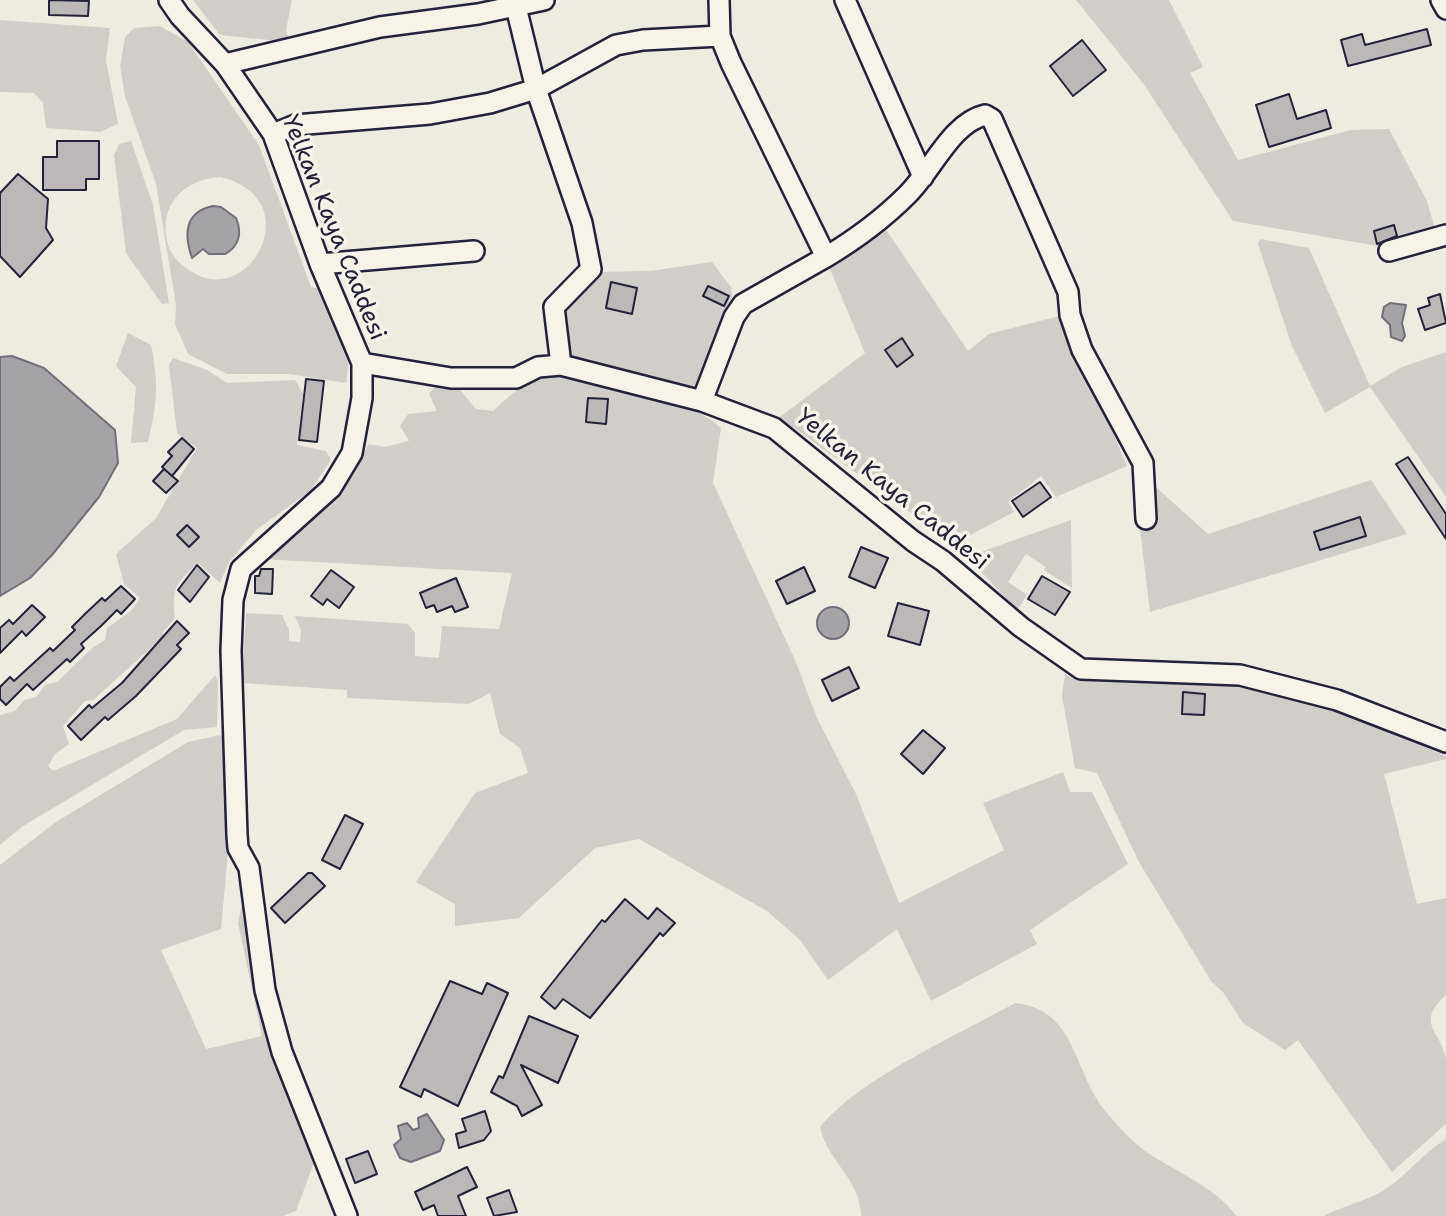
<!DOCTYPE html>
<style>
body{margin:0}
canvas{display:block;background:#eeebe1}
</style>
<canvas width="1446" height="1216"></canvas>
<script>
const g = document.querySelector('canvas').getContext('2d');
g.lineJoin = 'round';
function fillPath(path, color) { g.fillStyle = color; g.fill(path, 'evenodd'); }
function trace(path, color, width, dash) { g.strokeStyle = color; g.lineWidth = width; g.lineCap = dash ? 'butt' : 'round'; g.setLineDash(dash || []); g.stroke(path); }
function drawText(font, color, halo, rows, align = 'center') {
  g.font = font + ' "Shantell Sans",sans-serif'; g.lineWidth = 7; g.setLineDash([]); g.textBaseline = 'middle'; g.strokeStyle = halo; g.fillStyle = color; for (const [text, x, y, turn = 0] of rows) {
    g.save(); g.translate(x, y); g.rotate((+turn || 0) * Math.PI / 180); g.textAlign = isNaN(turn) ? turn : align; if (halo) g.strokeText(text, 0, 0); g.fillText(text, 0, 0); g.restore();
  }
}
fillPath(new Path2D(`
 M 193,0 L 292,0 L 286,30 L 289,42 L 220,35 Z
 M 1076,0 L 1169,0 L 1203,67 L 1190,73 L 1238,160 L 1351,130 L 1389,129 L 1427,201 L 1436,233 L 1384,247 L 1233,221 L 1143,83 Z
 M 0,20 L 110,28 L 106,60 L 118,124 L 100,132 L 46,128 L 43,103 L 34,93 L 0,92 Z
 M 160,26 L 188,42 L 259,145 L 311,287 L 320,289 L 349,357 L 346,383 L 289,374 L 227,374 L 188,354 L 175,324 L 176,305 L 156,184 L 125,96 L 120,66 L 125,37 L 134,28 ZM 220,177 C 311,198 249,313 189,270 C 178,263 170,254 167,241 C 159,204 185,179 220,177 Z
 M 131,141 L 153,205 L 169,303 L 162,304 L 126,253 L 114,155 L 119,144 Z
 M 883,225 L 968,351 L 989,334 L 1063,315 L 1127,466 L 1056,497 L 1041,476 L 1008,502 L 1014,512 L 953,544 L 796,429 L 776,420 L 865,353 L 830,269 ZM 902,339 L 913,355 L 897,367 L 885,351 Z
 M 1260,239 L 1309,248 L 1370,386 L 1402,367 L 1446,352 L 1446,497 L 1370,387 L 1325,413 L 1292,346 L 1258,244 Z
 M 712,262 L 731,287 L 733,300 L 695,393 L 565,361 L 561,309 L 597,272 L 650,271 ZM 611,282 L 637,288 L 631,314 L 606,308 Z
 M 128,333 L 151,345 C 159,383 157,405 148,442 L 131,443 L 136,387 L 116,366 Z
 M 173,358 L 207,370 L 227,383 L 295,380 L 303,394 L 297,445 L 326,451 L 331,460 L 310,491 L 256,530 L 229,562 L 220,583 L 198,563 C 176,583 171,588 175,618 L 163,632 L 163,637 L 93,700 L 85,701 L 63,726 L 69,744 L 55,754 L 48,766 L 53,771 L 177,719 L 215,675 L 218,682 L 217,727 L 184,730 L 23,826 L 0,845 L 0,715 L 15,711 L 24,700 L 36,697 L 45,685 L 57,682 L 92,648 L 105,640 L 107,628 L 131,611 L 140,598 L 124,584 L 116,554 L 156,518 L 197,448 L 177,433 L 169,365 Z
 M 564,371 C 606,383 691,398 721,428 L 713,483 L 795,660 L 817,718 L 856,794 L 899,903 L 1004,850 L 983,803 L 1063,772 L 1070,792 L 1092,792 L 1128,864 L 1030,930 L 1037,944 L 931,1001 L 897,929 L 828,980 L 800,940 L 767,911 L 639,839 L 595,848 L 519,918 L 455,926 L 455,904 L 416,882 L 475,793 L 528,773 L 520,748 L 500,734 L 490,693 L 469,704 L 347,698 L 347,690 L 242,683 L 246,613 L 282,615 L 289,630 L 289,641 L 300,642 L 301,630 L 295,616 L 408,624 L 415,633 L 415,656 L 439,658 L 442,626 L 499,629 L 512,573 L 263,559 L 291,530 L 323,511 L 345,484 L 369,444 L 385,447 L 409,441 L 400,426 L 408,414 L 437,411 L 429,394 L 436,386 L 455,384 L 476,409 L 493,411 C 515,391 533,373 564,371 Z
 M 1138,471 L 1208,534 L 1371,480 L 1407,534 L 1150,612 L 1136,497 Z
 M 1071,520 L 1072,588 L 1044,570 L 1046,567 L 1026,554 L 1008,582 L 1027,595 L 1017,610 L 967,557 Z
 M 1065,674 L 1076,680 L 1249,685 L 1332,707 L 1446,756 L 1446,759 L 1384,774 L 1417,904 L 1446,898 L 1446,995 C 1414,1023 1442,1033 1446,1058 C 1446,1079 1446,1103 1446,1124 L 1392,1172 L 1298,1040 L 1285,1050 L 1243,1023 L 1223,992 L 1211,981 L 1139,862 L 1097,773 L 1075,768 L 1062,696 Z
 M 220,735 L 224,739 L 228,852 L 221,929 L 161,950 L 206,1049 L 262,1036 L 238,923 L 245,888 L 315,1160 L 296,1211 L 283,1216 L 0,1216 L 0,865 L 56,822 L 188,742 Z
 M 1015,1003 C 1075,1009 1073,1068 1103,1108 C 1114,1122 1130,1140 1145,1151 C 1171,1169 1219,1189 1236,1216 L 861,1216 C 861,1180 827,1161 820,1127 C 860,1078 958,1035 1015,1003 Z
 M 1446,1139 L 1446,1216 L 1324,1216 C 1342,1206 1363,1202 1381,1192 C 1402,1180 1423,1153 1446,1139 Z`), '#d1cdc9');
const water = new Path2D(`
 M 213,206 L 221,207 L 236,218 C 242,232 240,246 225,254 L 209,254 L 203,249 L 192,258 C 184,235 184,212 213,206 Z
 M 1390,303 L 1406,305 L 1402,323 L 1405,336 L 1402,341 L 1391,337 L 1390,325 L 1382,317 L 1384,307 Z
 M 12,356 L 44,368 L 115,430 L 118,463 L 99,497 L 52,555 L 30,578 L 0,596 L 0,357 Z
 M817 623a16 16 0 1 1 32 0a16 16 0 1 1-32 0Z
 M 427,1114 L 444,1140 L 440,1151 L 411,1162 L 400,1158 L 394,1145 L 401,1139 L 398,1126 L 407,1123 L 413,1130 L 419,1128 L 418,1118 Z`);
fillPath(water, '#a6a3a6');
trace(water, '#716f7b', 2);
const building = new Path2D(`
 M 49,0 L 89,1 L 88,16 L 49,15 Z
 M 1427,29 L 1431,45 L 1348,66 L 1341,40 L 1362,34 L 1365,45 Z
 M 1082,40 L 1106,70 L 1073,96 L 1050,66 Z
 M 1289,94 L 1297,119 L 1326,110 L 1331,128 L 1269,147 L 1256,105 Z
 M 57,141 L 99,141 L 99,179 L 86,179 L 86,190 L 43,190 L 43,157 L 57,157 Z
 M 18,174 L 48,199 L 46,228 L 53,240 L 20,277 L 0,256 L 0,193 Z
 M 1394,225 L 1397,236 L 1377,244 L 1374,231 Z
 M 611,282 L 637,288 L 632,314 L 606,308 Z
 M 708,286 L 729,296 L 724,306 L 703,296 Z
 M 1440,294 L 1446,323 L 1425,330 L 1418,309 L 1430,305 L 1428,298 Z
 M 902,338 L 913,355 L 897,367 L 885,350 Z
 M 306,379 L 324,381 L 317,442 L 299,440 Z
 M 588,398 L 608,399 L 606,424 L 586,422 Z
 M 182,438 L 194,449 L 172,476 L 162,467 L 172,456 L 168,452 Z
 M 1408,457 L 1446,514 L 1446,539 L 1396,464 Z
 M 164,469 L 178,481 L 166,493 L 153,481 Z
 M 1040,482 L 1051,497 L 1023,517 L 1012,501 Z
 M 1360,517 L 1366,536 L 1320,550 L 1314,532 Z
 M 187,525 L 199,537 L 189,547 L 177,535 Z
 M 861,547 L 888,558 L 875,588 L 849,577 Z
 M 197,565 L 209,577 L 190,602 L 178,590 Z
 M 804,567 L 815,591 L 787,604 L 776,581 Z
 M 261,569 L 273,569 L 272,594 L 255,593 L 255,576 L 259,576 Z
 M 331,570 L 354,587 L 339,608 L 327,599 L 323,605 L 311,596 Z
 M 1042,576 L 1070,592 L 1055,615 L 1028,599 Z
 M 456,578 L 468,607 L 455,612 L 452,606 L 437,612 L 434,605 L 426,608 L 420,593 Z
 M 121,586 L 135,599 L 121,614 L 117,610 L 101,626 L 81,644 L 84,648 L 70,662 L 67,659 L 33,690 L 27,684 L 6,705 L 0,699 L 0,687 L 10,677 L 14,681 L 50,648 L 53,651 L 75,630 L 72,627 L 86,613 L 102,598 L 105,601 Z
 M 898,603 L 929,611 L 920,645 L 888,636 Z
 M 32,605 L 45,617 L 26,636 L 22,631 L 0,653 L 0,628 L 9,620 L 13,624 Z
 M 177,621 L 189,633 L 177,645 L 181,649 L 136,696 L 108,720 L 105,717 L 81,740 L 68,726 L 89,705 L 92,708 L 122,683 Z
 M 849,667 L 859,688 L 832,701 L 822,680 Z
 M 1183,692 L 1205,694 L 1204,715 L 1182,714 Z
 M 923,730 L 945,748 L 923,774 L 901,754 Z
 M 345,815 L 363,824 L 340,869 L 322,860 Z
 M 308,873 L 312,873 L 325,886 L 285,923 L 271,908 Z
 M 625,899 L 648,919 L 657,908 L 675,923 L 663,936 L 660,933 L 590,1018 L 563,999 L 555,1009 L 541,997 L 602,920 L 605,922 Z
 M 450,981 L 482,994 L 487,983 L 508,993 L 458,1106 L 424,1089 L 421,1097 L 400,1087 Z
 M 529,1016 L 578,1036 L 558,1083 L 521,1065 L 542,1105 L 522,1116 L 517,1106 L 491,1092 L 499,1076 L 503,1078 Z
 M 485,1111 L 491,1131 L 484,1140 L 459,1148 L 456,1134 L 466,1131 L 462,1119 Z
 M 368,1151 L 377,1174 L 355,1183 L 346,1159 Z
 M 467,1167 L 477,1187 L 458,1196 L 466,1216 L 438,1216 L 434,1205 L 423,1210 L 415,1192 Z
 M 509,1190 L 517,1212 L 494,1216 L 487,1198 Z`);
fillPath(building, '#bbb8b7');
trace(building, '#22223b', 2);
const minor = new Path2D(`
 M 169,0 L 180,16 L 225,64 L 273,134 L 320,264 L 362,363 L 451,378 L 516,378 L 538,367 L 561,365 L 702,401 L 774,428 L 913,541 L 943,561 L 1021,627 L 1081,669 L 1240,675 L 1337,700 L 1446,742
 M 845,0 L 923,177
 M 1441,0 L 1446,9
 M 516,7 L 536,89 L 582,223 L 591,269 L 554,307 L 561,365
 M 225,64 L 380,27 L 478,14 L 544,0
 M 273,134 L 295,125 L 430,114 L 490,103 L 536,89 L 616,45 L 643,40 L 720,36
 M 1389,251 L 1446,235
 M 826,257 C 856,239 883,219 907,195 C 932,171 951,123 985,115 L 992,119 L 1068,292 L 1070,315 L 1082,350 L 1143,463 L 1146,519
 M 320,264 L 474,251
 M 702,401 L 734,317 L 743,304 L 826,257 L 731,63 L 720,36 L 719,0
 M 347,1216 L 282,1052 L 265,990 L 249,868 L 238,848 L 237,835 L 231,651 L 233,600 L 241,569 L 331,488 L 352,453 L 362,398 L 362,363`);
trace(minor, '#22223b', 24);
trace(minor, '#f7f3e8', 19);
drawText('24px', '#22223b', '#f7f3e8', [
 ["Yelkan Kaya Caddesi",333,228,68],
 ["Yelkan Kaya Caddesi",892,490,39]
]);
</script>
